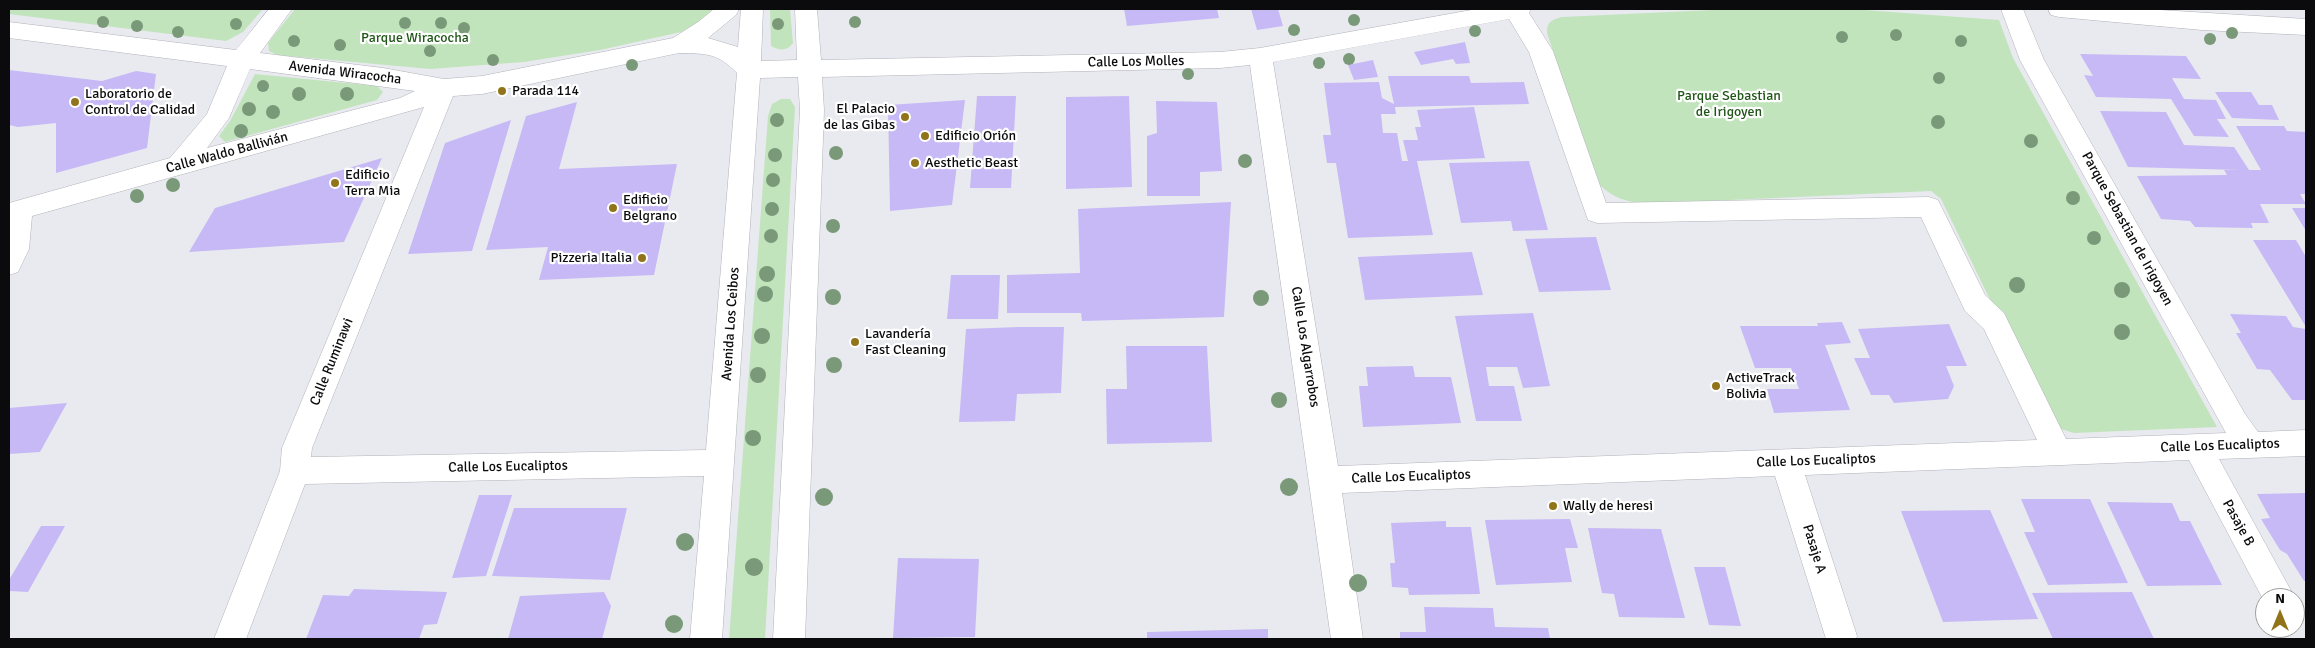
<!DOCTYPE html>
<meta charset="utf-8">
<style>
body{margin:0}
#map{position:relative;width:2315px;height:648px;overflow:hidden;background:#e9eaf0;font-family:Signika,sans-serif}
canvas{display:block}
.frame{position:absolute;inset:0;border:10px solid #0b0b0d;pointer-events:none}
.north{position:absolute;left:2255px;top:588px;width:50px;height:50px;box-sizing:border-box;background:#fff;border:1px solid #9d9d9e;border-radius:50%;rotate:0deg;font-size:14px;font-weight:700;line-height:20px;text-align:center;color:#0b0b0d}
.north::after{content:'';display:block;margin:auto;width:18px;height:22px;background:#91741a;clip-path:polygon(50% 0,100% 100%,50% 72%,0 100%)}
</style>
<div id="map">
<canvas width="2315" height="648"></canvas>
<div class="frame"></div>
<div class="north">N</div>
</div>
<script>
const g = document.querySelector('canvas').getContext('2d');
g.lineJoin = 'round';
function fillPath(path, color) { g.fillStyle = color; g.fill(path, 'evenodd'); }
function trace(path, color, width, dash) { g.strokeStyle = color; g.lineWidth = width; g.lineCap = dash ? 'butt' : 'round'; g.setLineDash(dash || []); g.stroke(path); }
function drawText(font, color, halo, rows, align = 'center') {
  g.font = font + ' Signika,sans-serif'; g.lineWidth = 4.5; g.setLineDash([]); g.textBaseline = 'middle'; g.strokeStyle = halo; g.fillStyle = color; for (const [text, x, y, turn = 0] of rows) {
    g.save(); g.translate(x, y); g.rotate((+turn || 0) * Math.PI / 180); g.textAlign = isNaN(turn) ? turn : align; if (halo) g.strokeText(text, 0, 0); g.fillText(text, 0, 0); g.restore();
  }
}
fillPath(new Path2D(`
 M 9,9 L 263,9 L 243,32 L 226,41 L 9,14 Z
 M 295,9 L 715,9 L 699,23 L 681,32 L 600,50 L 524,62 L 430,69 L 277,55 L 269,51 L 268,43 Z
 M 770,9 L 790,9 L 793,43 C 787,51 780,51 771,46 Z
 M 1733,9 L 1851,9 L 1999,20 L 2013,58 L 2217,427 L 2074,433 L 2061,429 L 2047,417 L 1941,199 L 1931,191 L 1642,204 C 1621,200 1611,197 1596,181 L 1547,33 C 1547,21 1552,20 1562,17 Z
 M 255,74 L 377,86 L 383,92 L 377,100 L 225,142 L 219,136 L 230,121 Z
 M 781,99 L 790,99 L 795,107 L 765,639 L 729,639 L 768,116 L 772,104 Z`), '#c2e4bd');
fillPath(new Path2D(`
 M 1124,9 L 1217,9 L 1219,18 L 1127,26 Z
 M 1251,9 L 1278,9 L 1283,26 L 1257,30 Z
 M 1465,42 L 1470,63 L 1456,64 L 1453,59 L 1421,65 L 1414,52 Z
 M 2080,54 L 2186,56 L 2201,79 L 2172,78 L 2184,99 L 2216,100 L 2226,119 L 2217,119 L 2229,137 L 2194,136 L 2171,99 L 2096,97 L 2084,75 L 2093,76 Z
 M 1373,60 L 1378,77 L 1354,80 L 1348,65 Z
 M 9,70 L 102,81 L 136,71 L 156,74 L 147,148 L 56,173 L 56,123 L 18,127 L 9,125 Z
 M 1388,76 L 1469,76 L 1471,83 L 1524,82 L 1529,104 L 1395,107 L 1396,114 L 1381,114 L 1383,133 L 1397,133 L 1402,161 L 1408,161 L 1403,140 L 1418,140 L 1415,127 L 1421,127 L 1417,110 L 1474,107 L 1485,158 L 1417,161 L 1433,235 L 1348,238 L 1336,163 L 1327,163 L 1323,135 L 1331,135 L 1324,83 L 1379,82 L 1382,98 L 1394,104 Z
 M 2215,92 L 2251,92 L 2259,105 L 2272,105 L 2279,120 L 2232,118 Z
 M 977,96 L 1016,96 L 1011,188 L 970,188 Z
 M 1129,96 L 1132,187 L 1066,189 L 1066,97 Z
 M 965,100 L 952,205 L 890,211 L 888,105 Z
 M 1156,101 L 1217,102 L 1222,171 L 1200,172 L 1200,196 L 1147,196 L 1147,136 L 1157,133 Z
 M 577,102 L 559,169 L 677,164 L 654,275 L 539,280 L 548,247 L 486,250 L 526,116 Z
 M 2100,111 L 2166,112 L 2184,145 L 2234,147 L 2249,170 L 2261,170 L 2236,126 L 2284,126 L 2287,131 L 2306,132 L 2306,194 L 2300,194 L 2306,204 L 2260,204 L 2269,223 L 2251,223 L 2253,228 L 2195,227 L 2190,221 L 2161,219 L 2137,176 L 2227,175 L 2224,170 L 2240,170 L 2128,167 Z
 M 511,120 L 472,251 L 408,254 L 445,143 Z
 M 382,158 L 344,242 L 189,252 L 215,208 Z
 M 1529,161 L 1548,230 L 1513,231 L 1511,221 L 1461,223 L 1449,163 Z
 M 1231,202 L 1224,317 L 1082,321 L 1081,313 L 1007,313 L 1007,275 L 1080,273 L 1078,209 Z
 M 2292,208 L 2306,208 L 2306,231 Z
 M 1596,237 L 1611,290 L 1539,292 L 1525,239 Z
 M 2253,240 L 2296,240 L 2306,257 L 2306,327 Z
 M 1472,252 L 1483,295 L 1365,300 L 1358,257 Z
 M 951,275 L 1000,275 L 998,319 L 947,319 Z
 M 1533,313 L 1550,386 L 1523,388 L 1517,367 L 1486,367 L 1489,386 L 1514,386 L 1522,421 L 1476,421 L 1455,316 Z
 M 2230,314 L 2286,316 L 2293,327 L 2306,329 L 2306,400 L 2292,400 L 2270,370 L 2257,369 L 2236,333 L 2241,333 Z
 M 1842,322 L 1851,343 L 1825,345 L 1850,410 L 1774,413 L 1767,389 L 1799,389 L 1791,368 L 1755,368 L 1740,326 L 1818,326 L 1817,323 Z
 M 1949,324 L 1967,366 L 1946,366 L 1954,386 L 1948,399 L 1894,403 L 1889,395 L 1871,395 L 1854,358 L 1870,358 L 1858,329 Z
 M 1019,327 L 1064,327 L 1061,393 L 1017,394 L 1015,421 L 959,422 L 966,329 Z
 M 1126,346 L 1207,346 L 1212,442 L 1107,444 L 1106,389 L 1127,389 Z
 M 1413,366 L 1415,377 L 1451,377 L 1461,423 L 1363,427 L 1359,386 L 1368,386 L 1366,367 Z
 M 67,403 L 40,452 L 9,454 L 9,408 Z
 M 2306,493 L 2306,581 L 2304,581 L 2287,554 L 2280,550 L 2261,519 L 2270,518 L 2257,494 Z
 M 479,495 L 512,495 L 486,576 L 452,578 Z
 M 2021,499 L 2090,499 L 2128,583 L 2048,585 L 2024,532 L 2035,532 Z
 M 2107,502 L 2172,503 L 2180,521 L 2190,521 L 2222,585 L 2147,586 Z
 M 514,508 L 627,508 L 610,580 L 492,576 Z
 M 1990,510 L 2038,619 L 1943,622 L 1901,511 Z
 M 1570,519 L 1578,548 L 1565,548 L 1572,582 L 1496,585 L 1485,520 Z
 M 1446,521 L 1446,527 L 1471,527 L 1480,594 L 1409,595 L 1408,588 L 1392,587 L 1390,563 L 1395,563 L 1391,523 Z
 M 41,526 L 65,526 L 28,592 L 9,591 L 9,580 Z
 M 1588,528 L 1661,529 L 1685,618 L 1619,617 L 1614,594 L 1602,593 Z
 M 898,558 L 979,559 L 975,637 L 893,638 Z
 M 1694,567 L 1725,567 L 1741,626 L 1709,625 Z
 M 354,589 L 447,592 L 437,624 L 424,625 L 419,639 L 306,639 L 323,595 L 349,596 Z
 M 604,592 L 611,606 L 602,639 L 508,639 L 520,596 Z
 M 2132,592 L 2154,639 L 2053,639 L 2032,593 Z
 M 1424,607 L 1493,608 L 1495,627 L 1548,628 L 1550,639 L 1400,639 L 1400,632 L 1426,632 Z
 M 1268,629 L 1268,639 L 1147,639 L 1147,632 Z`), '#c7b9f5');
const minor = new Path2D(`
 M 269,9 L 292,9 L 260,53 L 383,68 L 444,79 L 482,76 L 673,38 L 698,22 L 714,9 L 739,9 L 736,15 L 708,38 L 738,47 L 741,9 L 763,9 L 761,61 L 797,60 L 795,9 L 817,9 L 821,60 L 1220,52 L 1260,48 L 1477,9 L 1531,9 L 1529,13 L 1553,51 L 1606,203 L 1929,197 L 1938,200 L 1985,295 L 2004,313 L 2066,439 L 2226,433 L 2020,60 L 2001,9 L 2023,9 L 2044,60 L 2245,414 L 2258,432 L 2306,430 L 2306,456 L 2219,459 L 2295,598 L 2265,598 L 2265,603 L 2189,460 L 1805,475 L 1857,636 L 1856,639 L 1826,639 L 1775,476 L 1342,493 L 1363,639 L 1331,639 L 1250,65 L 1220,68 L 822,77 L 824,110 L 805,639 L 773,639 L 800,110 L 798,77 L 760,78 L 722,639 L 690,639 L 704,476 L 305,484 L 246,639 L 214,639 L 280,471 L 282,448 L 424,107 L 32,216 L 29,249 L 18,272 L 9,275 L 9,203 L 170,158 L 207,114 L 227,66 L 9,38 L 9,22 L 236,50 ZM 1509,19 L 1529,52 L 1588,220 L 1597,223 L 1921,217 L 1965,311 L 1984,329 L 2037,440 L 1338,466 L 1273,62 ZM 679,53 C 706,54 717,52 737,73 L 706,450 L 311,457 L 312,448 L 453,96 L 482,94 ZM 250,69 L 415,91 L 400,98 L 207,148 L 229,118 Z
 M 2048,9 L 2144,9 L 2306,19 L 2306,35 L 2202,30 L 2059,17 L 2051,15 Z`);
trace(minor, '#b0b2b8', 1);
fillPath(minor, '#fff');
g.fillStyle = '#7a9979';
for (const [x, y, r] of [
 [1354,20,6],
 [103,22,6],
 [855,22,6],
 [405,23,6],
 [441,23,6],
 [236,24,6],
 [778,24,6],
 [137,26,6],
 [464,28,6],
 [1294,30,6],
 [1475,31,6],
 [178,32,6],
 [2232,33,6],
 [1896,35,6],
 [1842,37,6],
 [2210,39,6],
 [294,41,6],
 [1961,41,6],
 [340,45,6],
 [430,51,6],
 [1349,59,6],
 [493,60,6],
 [1319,63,6],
 [632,65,6],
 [1188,74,6],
 [1939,78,6],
 [263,86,6],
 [299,94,7],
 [347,94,7],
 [249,109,7],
 [273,112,7],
 [777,120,7],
 [1938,122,7],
 [241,131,7],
 [2031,141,7],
 [836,153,7],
 [775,155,7],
 [1245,161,7],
 [773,180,7],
 [173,185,7],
 [137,196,7],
 [2073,198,7],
 [772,209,7],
 [833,226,7],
 [771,236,7],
 [2094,238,7],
 [767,274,8],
 [2017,285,8],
 [2122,290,8],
 [765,294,8],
 [833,297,8],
 [1261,298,8],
 [2122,332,8],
 [762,336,8],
 [834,365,8],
 [758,375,8],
 [1279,400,8],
 [753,438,8],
 [1289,487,9],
 [824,497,9],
 [685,542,9],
 [754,567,9],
 [1358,583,9],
 [674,624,9]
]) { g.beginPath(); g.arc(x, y, r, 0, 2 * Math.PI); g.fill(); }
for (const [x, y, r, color] of [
 [502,91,5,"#91741a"],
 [75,102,5,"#91741a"],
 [905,117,5,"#91741a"],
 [925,136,5,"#91741a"],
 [915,163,5,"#91741a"],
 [335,183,5,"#91741a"],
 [613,208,5,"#91741a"],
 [642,258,5,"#91741a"],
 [855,342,5,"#91741a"],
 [1716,386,5,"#91741a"],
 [1553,506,5,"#91741a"]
]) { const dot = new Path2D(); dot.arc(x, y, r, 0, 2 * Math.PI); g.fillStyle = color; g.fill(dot); trace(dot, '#fff', 2); }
drawText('14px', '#205618', '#fff', [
 ["Parque Wiracocha",415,38],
 ["Parque Sebastian",1729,96],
 ["de Irigoyen",1729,112]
]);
drawText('14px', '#0b0b0d', '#fff', [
 ["Calle Los Molles",1136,62,-1],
 ["Avenida Wiracocha",345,73,7],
 ["Calle Waldo Ballivián",227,153,-15],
 ["Parque Sebastian de Irigoyen",2127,229,61],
 ["Avenida Los Ceibos",731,324,-86],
 ["Calle Los Algarrobos",1305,347,81],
 ["Calle Ruminawi",332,362,-68],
 ["Calle Los Eucaliptos",2220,446,-2],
 ["Calle Los Eucaliptos",1816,461,-2],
 ["Calle Los Eucaliptos",508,467,-1],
 ["Calle Los Eucaliptos",1411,477,-2],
 ["Pasaje B",2238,523,61],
 ["Pasaje A",1814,549,73]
]);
drawText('14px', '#0b0b0d', '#fff', [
 ["Parada 114",512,91],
 ["Laboratorio de",85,94],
 ["Control de Calidad",85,110],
 ["El Palacio",895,109,"right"],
 ["de las Gibas",895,125,"right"],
 ["Edificio Orión",935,136],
 ["Aesthetic Beast",925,163],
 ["Edificio",345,175],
 ["Terra Mia",345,191],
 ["Edificio",623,200],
 ["Belgrano",623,216],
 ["Pizzeria Italia",632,258,"right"],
 ["Lavandería",865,334],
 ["Fast Cleaning",865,350],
 ["ActiveTrack",1726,378],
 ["Bolivia",1726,394],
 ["Wally de heresi",1563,506]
], 'left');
</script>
